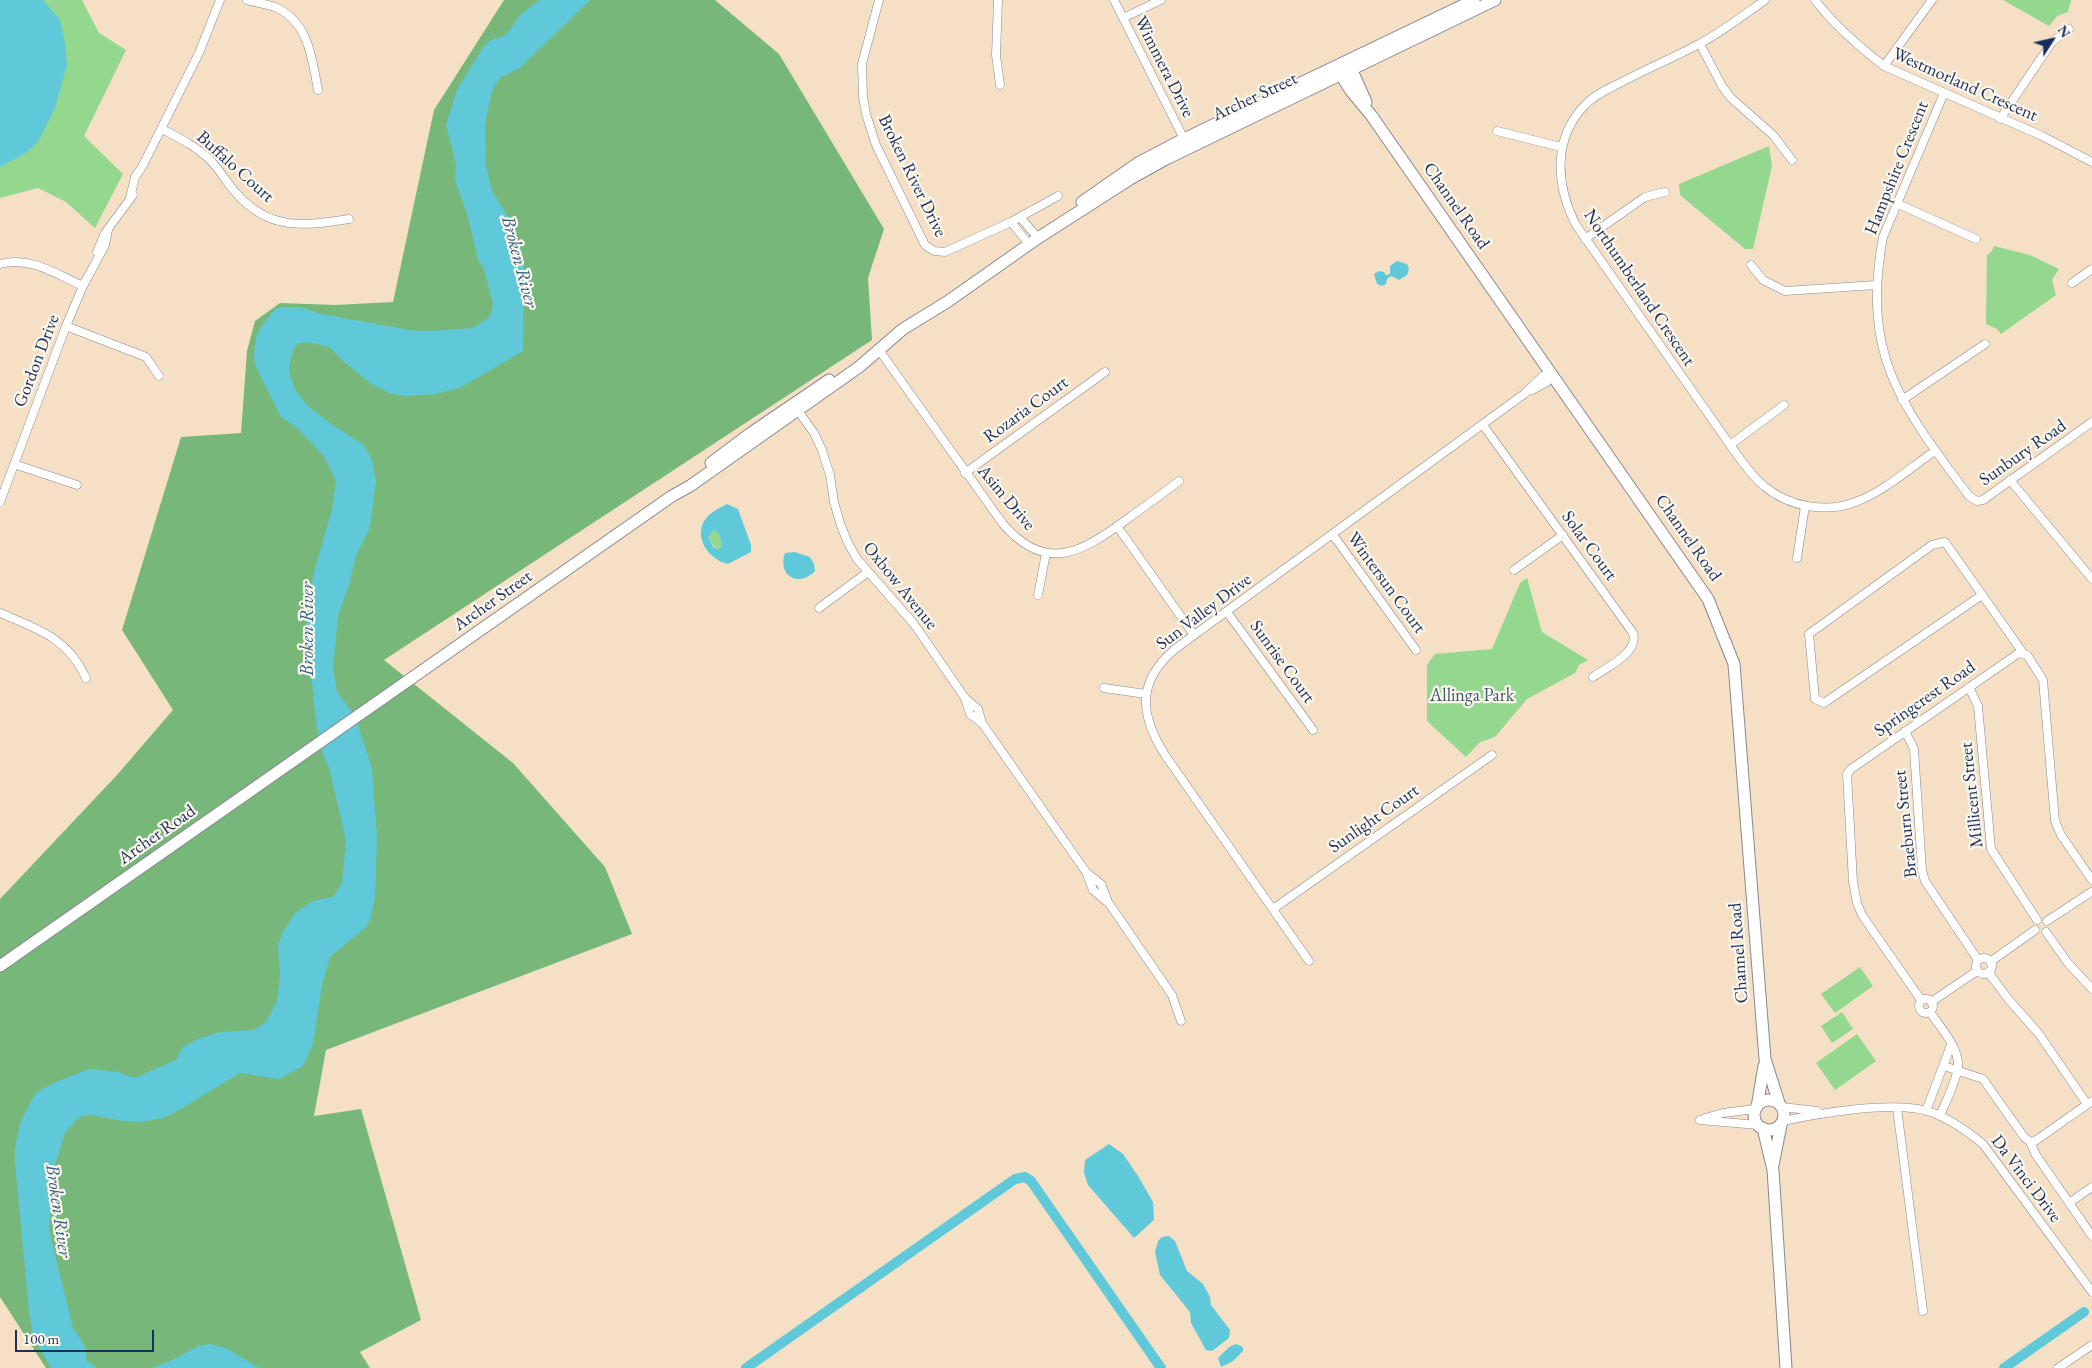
<!DOCTYPE html>
<style>
body{margin:0}
#map{position:relative;width:2092px;height:1368px;overflow:hidden;background:#f5e0c5;font-family:"EB Garamond",serif}
canvas{display:block}
.north{position:absolute;left:2027px;top:15px;width:50px;height:50px;-webkit-text-stroke:4px #fbf7ec;paint-order:stroke;rotate:55deg;font-size:14px;font-weight:700;line-height:20px;text-align:center;color:#1b2f5e}
.north::after{content:'';display:block;margin:auto;width:18px;height:22px;background:#1b2f5e;clip-path:polygon(50% 0,100% 100%,50% 72%,0 100%)}
.scale{position:absolute;left:15px;top:1330px;width:139px;height:22px;box-sizing:border-box;border:2px solid #1b2f5e;border-top:0;padding-left:6px;font-size:15px;line-height:18px;white-space:nowrap;color:#1b2f5e;-webkit-text-stroke:4px #fbf7ec;paint-order:stroke}
</style>
<div id="map">
<canvas width="2092" height="1368"></canvas>
<div class="north">N</div>
<div class="scale">100 m</div>
</div>
<script>
const g = document.querySelector('canvas').getContext('2d');
g.lineJoin = 'round';
function fillPath(path, color) { g.fillStyle = color; g.fill(path, 'evenodd'); }
function trace(path, color, width, dash) { g.strokeStyle = color; g.lineWidth = width; g.lineCap = dash ? 'butt' : 'round'; g.setLineDash(dash || []); g.stroke(path); }
function drawText(font, color, halo, rows, align = 'center') {
  g.font = font + ' "EB Garamond",serif'; g.lineWidth = 4.5; g.setLineDash([]); g.textBaseline = 'middle'; g.strokeStyle = halo; g.fillStyle = color; for (const [text, x, y, turn = 0] of rows) {
    g.save(); g.translate(x, y); g.rotate((+turn || 0) * Math.PI / 180); g.textAlign = isNaN(turn) ? turn : align; if (halo) g.strokeText(text, 0, 0); g.fillText(text, 0, 0); g.restore();
  }
}
fillPath(new Path2D(`
 M 0,0 L 82,0 L 99,33 L 126,50 L 84,136 L 123,174 L 95,228 L 66,202 L 38,188 L 0,198 Z
 M 2003,0 L 2071,0 L 2068,12 L 2057,16 L 2049,26 Z
 M 1769,146 L 1772,166 L 1753,249 L 1745,249 L 1680,195 L 1679,184 Z
 M 1994,246 L 2030,255 L 2059,269 L 2052,280 L 2056,295 L 2001,334 L 1997,329 L 1986,324 L 1987,255 L 1992,251 Z
 M 714,530 L 719,534 L 722,546 L 719,549 L 715,548 L 708,537 Z
 M 1527,578 L 1542,632 L 1588,660 L 1579,665 L 1575,673 L 1527,699 L 1495,737 L 1480,742 L 1466,757 L 1427,721 L 1427,665 L 1435,654 L 1492,649 L 1520,583 Z
 M 1860,967 L 1873,986 L 1835,1013 L 1821,994 Z
 M 1842,1012 L 1853,1029 L 1832,1043 L 1821,1026 Z
 M 1857,1034 L 1876,1061 L 1835,1090 L 1816,1063 Z`), '#94d78f');
fillPath(new Path2D(`
 M 504,0 L 715,0 L 779,54 L 884,229 L 868,278 L 872,340 L 384,660 L 513,763 L 605,867 L 632,934 L 326,1050 L 314,1116 L 361,1109 L 421,1320 L 360,1352 L 370,1368 L 46,1368 L 0,1297 L 0,899 L 117,775 L 173,710 L 122,630 L 181,437 L 241,433 L 247,351 L 255,321 L 280,303 L 335,305 L 393,302 L 434,110 Z`), '#77b87a');
fillPath(new Path2D(`
 M 0,0 L 43,0 L 60,20 L 65,44 L 67,65 L 55,108 L 38,142 L 24,154 L 0,167 Z
 M 540,0 L 590,0 L 520,68 L 501,77 L 494,86 L 491,95 L 485,124 L 486,166 L 492,191 L 506,213 L 521,249 L 524,261 L 523,351 L 460,388 L 436,394 L 405,396 L 389,393 L 370,383 L 343,361 L 329,347 L 309,342 L 299,343 L 294,348 L 289,366 L 290,376 L 296,391 L 308,406 L 331,424 L 364,445 L 372,461 L 376,481 L 370,527 L 356,556 L 349,585 L 338,616 L 333,669 L 337,692 L 355,716 L 372,768 L 377,838 L 375,896 L 371,917 L 366,927 L 330,957 L 322,985 L 313,1044 L 303,1066 L 279,1079 L 240,1073 L 176,1112 L 163,1118 L 140,1122 L 122,1121 L 92,1115 L 83,1116 L 77,1119 L 65,1133 L 54,1168 L 49,1230 L 73,1328 L 86,1348 L 86,1360 L 97,1368 L 51,1368 L 33,1336 L 29,1311 L 15,1162 L 15,1148 L 20,1123 L 31,1101 L 37,1092 L 54,1083 L 89,1069 L 118,1072 L 135,1078 L 176,1060 L 183,1047 L 200,1038 L 221,1032 L 254,1030 L 266,1022 L 277,1001 L 280,976 L 278,945 L 283,932 L 295,913 L 313,901 L 333,897 L 342,883 L 346,840 L 329,768 L 323,754 L 316,722 L 306,624 L 314,572 L 332,509 L 336,481 L 324,456 L 296,427 L 281,417 L 255,365 L 254,355 L 256,338 L 261,327 L 275,309 L 282,307 L 301,307 L 318,313 L 348,319 L 410,330 L 430,331 L 473,328 L 490,317 L 493,304 L 483,266 L 479,263 L 468,217 L 455,180 L 456,164 L 446,125 L 457,90 L 482,49 L 489,41 L 506,35 L 521,14 Z
 M 1397,261 L 1407,264 L 1409,269 L 1407,275 L 1399,280 L 1391,276 L 1387,279 L 1386,284 L 1382,286 L 1377,284 L 1374,274 L 1379,271 L 1384,272 L 1386,275 L 1390,274 L 1390,266 Z
 M 727,504 L 738,509 L 751,545 L 751,552 L 728,564 C 706,559 690,532 710,514 C 715,510 721,507 727,504 ZM 714,530 L 719,534 L 722,546 L 719,549 L 714,548 L 708,537 Z
 M 795,552 L 810,557 L 814,564 L 815,571 C 799,588 777,576 785,553 Z
 M 1109,1144 L 1123,1154 L 1138,1176 L 1153,1202 L 1154,1220 L 1134,1238 L 1088,1185 L 1084,1173 L 1085,1160 Z
 M 1169,1236 L 1175,1241 L 1187,1271 L 1203,1284 L 1210,1297 L 1211,1305 L 1230,1330 L 1229,1338 L 1212,1351 L 1206,1350 L 1191,1323 L 1190,1312 L 1160,1275 L 1155,1252 L 1158,1241 L 1162,1237 Z
 M 210,1344 L 226,1348 L 259,1368 L 152,1368 L 177,1358 L 198,1346 Z
 M 1236,1344 L 1243,1347 L 1243,1351 L 1233,1361 L 1221,1367 L 1218,1358 L 1229,1347 Z`), '#5fc9d9');
trace(new Path2D(`
 M 746,1368 L 1015,1179 L 1025,1177 L 1031,1181 L 1161,1368
 M 2004,1368 L 2084,1312`), '#5fc9d9', 10);
const street = new Path2D(`
 M 247,0 C 256,3 268,4 277,8 C 309,23 312,59 318,90
 M 879,0 L 862,64 L 863,97 L 866,114 L 876,145 L 925,245 L 934,251 L 945,252 L 1011,222 L 1058,196
 M 998,0 L 996,55 L 1000,85
 M 1114,0 L 1186,143
 M 1765,0 C 1744,15 1722,32 1699,44 C 1673,58 1646,69 1620,83 C 1608,89 1594,95 1585,105 C 1552,139 1556,186 1576,225 L 1730,445 C 1740,458 1750,475 1764,486 C 1789,507 1827,514 1858,501 C 1886,490 1911,467 1935,451
 M 1815,0 C 1835,26 1858,46 1884,66 L 2042,136 L 2092,162
 M 1123,18 L 1161,0
 M 1700,44 L 1722,86 L 1731,98 L 1773,135 L 1792,160
 M 1884,66 L 1932,0
 M 1944,93 L 1883,237 C 1861,356 1901,405 1969,496 L 1977,501 L 1983,500 L 2092,422
 M 2000,119 L 2052,42 L 2069,29
 M 162,129 C 179,138 196,146 210,160 C 220,170 227,183 236,193 C 269,231 304,226 349,219
 M 1497,131 L 1561,147
 M 130,198 L 135,177 L 142,167 L 199,53 L 220,0
 M 1896,203 L 1976,239
 M 1020,217 L 1038,238
 M 1011,222 L 1029,244
 M 1585,239 L 1645,197 L 1665,192
 M 97,252 L 105,233 L 133,195
 M 0,264 C 30,256 56,274 83,286
 M 1751,265 L 1763,280 L 1785,291 L 1876,285
 M 2072,283 L 2092,269
 M 66,326 L 146,357 L 159,376
 M 879,350 L 1003,524 C 1046,574 1082,552 1126,520 C 1144,507 1162,494 1179,481
 M 1532,390 L 1547,382 L 1552,374
 M 1902,400 L 1985,344
 M 796,408 L 814,433 L 822,450 L 830,475 L 834,502 L 841,526 L 848,543 L 857,559 L 914,624 L 965,698 L 970,714 L 982,723 L 1086,872 L 1101,884 L 1108,902 L 1172,995 L 1181,1021
 M 1483,425 L 1633,633 C 1639,653 1607,667 1593,677
 M 1730,445 L 1784,405
 M 14,464 L 77,485
 M 965,473 L 1105,372
 M 2010,480 L 2092,579
 M 0,502 L 66,326 L 83,286 L 105,245 L 108,230
 M 1117,526 L 1194,635
 M 1333,535 L 1416,650
 M 1797,558 L 1805,506
 M 1514,570 L 1563,535
 M 1038,595 L 1046,553
 M 1982,595 L 1824,703 L 1815,699 L 1809,634 L 1932,545 L 1945,542 C 1971,579 1997,616 2023,653
 M 819,608 L 868,572
 M 1227,612 L 1313,730
 M 0,613 C 38,629 68,638 86,678
 M 1969,687 L 1978,706 L 1991,849 L 2037,920
 M 1104,688 L 1146,694
 M 966,699 L 978,709 L 982,723
 M 1905,731 L 1914,749 L 1922,870 L 1925,881 L 1978,960
 M 1087,874 L 1093,890 L 1106,901
 M 1273,909 L 1492,755
 M 2047,921 L 2091,892
 M 2046,932 L 2068,963 L 2092,989
 M1976 966a8 8 0 1 1 16 0a8 8 0 1 1-16 0Z
 M 1309,961 L 1165,755 C 1140,715 1136,682 1175,649 L 1524,394 L 1543,376 L 1552,374
 M 1990,962 L 2035,930
 M 1988,972 L 2009,1000 L 2039,1034 L 2087,1104
 M1919 1006a7 7 0 1 1 14 0a7 7 0 1 1-14 0Z
 M 1921,1000 L 1862,915 L 1857,903 L 1853,882 L 1847,774 L 1851,769 L 2019,653 L 2027,655 L 2043,680 L 2055,821 L 2061,835 L 2092,880
 M 1931,1002 L 1977,971
 M 1930,1012 C 1940,1027 1960,1048 1958,1068 C 1955,1084 1946,1101 1940,1116
 M 1944,1066 L 1983,1079 L 2024,1137 L 2030,1142 L 2035,1141 L 2092,1101
 M 1782,1107 L 1817,1111
 M 1897,1108 L 1923,1311
 M 1926,1111 L 1951,1045
 M 1705,1118 L 1723,1113 L 1755,1109
 M 1700,1120 L 1758,1125
 M 1783,1121 C 1821,1113 1895,1100 1931,1112 C 1950,1119 1967,1131 1983,1144 L 2092,1292
 M 2030,1142 L 2036,1155 L 2092,1236
 M 2069,1203 L 2092,1187
 M 2058,1368 L 2092,1345`);
const secondary = new Path2D(`
 M 1349,64 L 1366,102
 M 1336,67 L 1351,91 L 1371,115 L 1708,599 L 1734,664 L 1765,1059 L 1779,1103
 M 1082,202 L 1138,163 L 1184,139 L 1474,0
 M 711,463 L 751,433 L 829,380
 M 0,966 L 672,496 L 690,486 L 859,367 L 903,329 L 947,302 L 1038,238 L 1130,179 L 1166,159 L 1495,0
 M1754 1115a15 15 0 1 1 30 0a15 15 0 1 1-30 0Z
 M 1757,1107 L 1764,1066
 M 1763,1128 L 1773,1170 L 1786,1368
 M 1773,1165 L 1781,1125`);
trace(street, '#888892', 9);
trace(secondary, '#888892', 13);
trace(street, '#fff', 8);
trace(secondary, '#fff', 11);
drawText('18px', '#1b2f5e', '#fbf7ec', [
 ["Wimmera Drive",1164,67,63],
 ["Westmorland Crescent",1965,85,24],
 ["Archer Street",1255,97,-25],
 ["Buffalo Court",235,167,42],
 ["Hampshire Crescent",1897,168,-68],
 ["Broken River Drive",912,176,64],
 ["Channel Road",1456,206,55],
 ["Northumberland Crescent",1639,288,56],
 ["Gordon Drive",37,361,-69],
 ["Rozaria Court",1026,410,-36],
 ["Sunbury Road",2023,453,-35],
 ["Asim Drive",1006,498,50],
 ["Channel Road",1688,538,55],
 ["Solar Court",1589,546,54],
 ["Wintersun Court",1386,583,54],
 ["Oxbow Avenue",900,586,51],
 ["Archer Street",493,601,-35],
 ["Sun Valley Drive",1204,612,-37],
 ["Sunrise Court",1282,662,54],
 ["Springcrest Road",1925,699,-35],
 ["Millicent Street",1972,795,-96],
 ["Sunlight Court",1374,819,-35],
 ["Braeburn Street",1906,824,-96],
 ["Archer Road",157,835,-35],
 ["Channel Road",1739,953,-94],
 ["Da Vinci Drive",2026,1179,53]
]);
drawText('18px', '#39596a', '#fbf7ec', [
 ["Allinga Park",1472,696]
]);
drawText('italic 19px', '#2f5d83', '#fbf7ec', [
 ["Broken River",519,262,75],
 ["Broken River",308,629,-90],
 ["Broken River",58,1211,82]
]);
</script>
